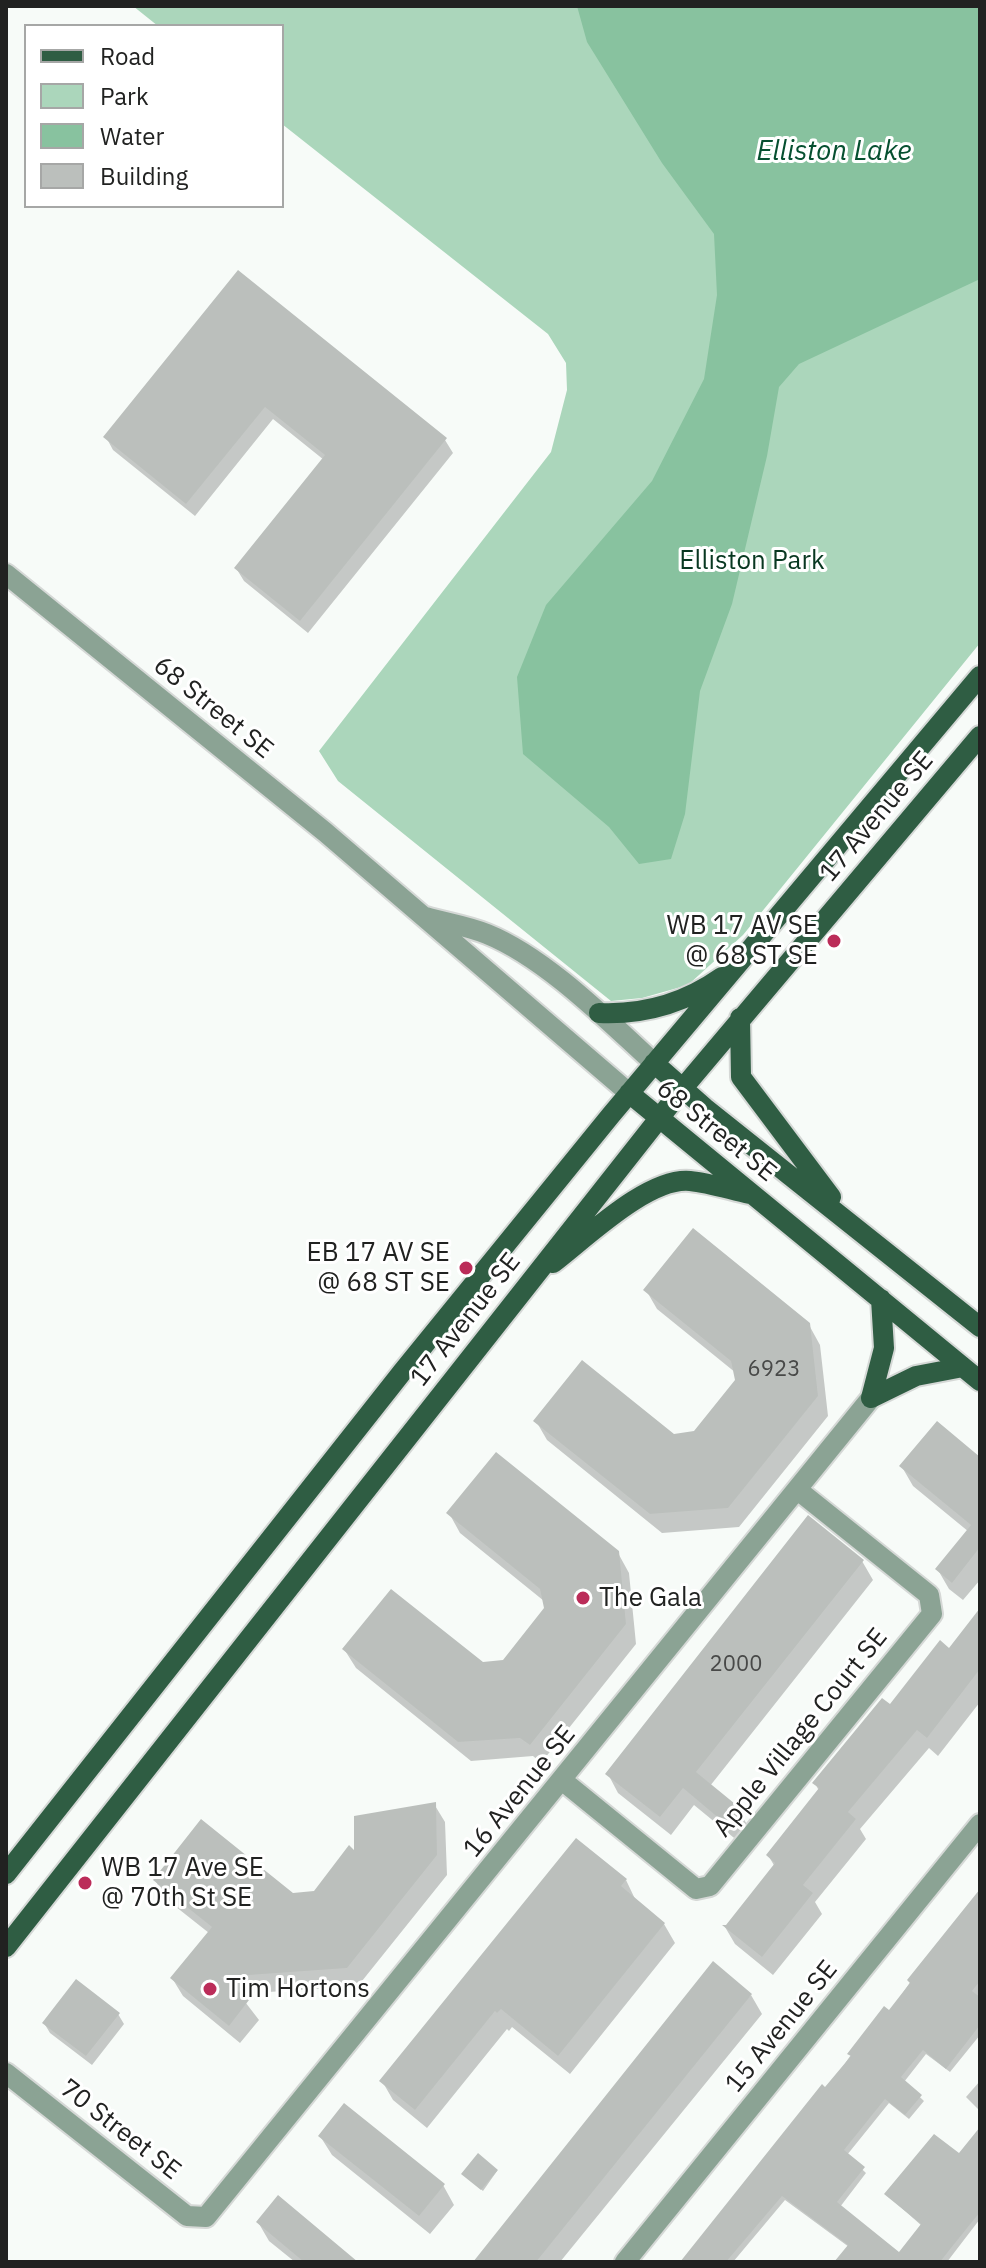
<!DOCTYPE html>
<style>
body{margin:0}
#map{position:relative;width:986px;height:2268px;overflow:hidden;background:#f7fbf8;font-family:"IBM Plex Sans",sans-serif}
canvas{display:block}
.frame{position:absolute;inset:0;border:8px solid #212221;pointer-events:none}
.legend{position:absolute;left:24px;top:24px;width:260px;height:184px;box-sizing:border-box;background:#fff;border:2px solid #a6a7a6;margin:0;padding:10px 14px;list-style:none;font-size:24px;color:#212221}
.legend li{display:flex;align-items:center;gap:16px;height:40px}
.legend b{width:40px;border:2px solid #a6a7a6}
</style>
<div id="map">
<canvas width="986" height="2268"></canvas>
<div class="frame"></div>
<ul class="legend">
<li><b style="height:10px;background:#2f5d43"></b>Road</li>
<li><b style="height:22px;background:#abd6bb"></b>Park</li>
<li><b style="height:22px;background:#88c29f"></b>Water</li>
<li><b style="height:22px;background:#bbbfbc"></b>Building</li>
</ul>
</div>
<script>
const g = document.querySelector('canvas').getContext('2d');
g.lineJoin = 'round';
function fillPath(path, color) { g.fillStyle = color; g.fill(path, 'evenodd'); }
function trace(path, color, width, dash) { g.strokeStyle = color; g.lineWidth = width; g.lineCap = dash ? 'butt' : 'round'; g.setLineDash(dash || []); g.stroke(path); }
function drawText(font, color, halo, rows, align = 'center') {
  g.font = font + ' "IBM Plex Sans",sans-serif'; g.lineWidth = 6; g.setLineDash([]); g.textBaseline = 'middle'; g.strokeStyle = halo; g.fillStyle = color; for (const [text, x, y, turn = 0] of rows) {
    g.save(); g.translate(x, y); g.rotate((+turn || 0) * Math.PI / 180); g.textAlign = isNaN(turn) ? turn : align; if (halo) g.strokeText(text, 0, 0); g.fillText(text, 0, 0); g.restore();
  }
}
fillPath(new Path2D(`
 M 133,6 L 980,6 L 980,643 L 743,935 L 688,985 L 642,998 L 611,1001 L 338,781 L 319,751 L 551,452 L 567,390 L 566,363 L 548,334 L 282,124 L 282,26 L 158,26 Z`), '#abd6bb');
fillPath(new Path2D(`
 M 577,6 L 980,6 L 980,279 L 799,364 L 779,387 L 767,456 L 732,604 L 700,691 L 685,814 L 671,859 L 639,864 L 609,827 L 523,754 L 517,677 L 546,605 L 652,481 L 704,379 L 717,295 L 714,234 L 662,163 L 587,42 Z`), '#88c29f');
fillPath(new Path2D(`
 M 238,273 L 445,440 L 453,453 L 308,633 L 244,581 L 236,568 L 324,460 L 273,419 L 195,516 L 113,450 L 106,437 Z
 M 646,1290 L 809,1325 L 820,1345 L 828,1416 L 739,1527 L 662,1533 L 547,1440 L 536,1421 L 673,1436 L 695,1433 L 737,1380 L 736,1373 L 657,1309 Z
 M 980,1460 L 980,1580 L 963,1600 L 949,1589 L 938,1570 L 969,1532 L 913,1486 L 902,1467 Z
 M 449,1513 L 618,1553 L 629,1573 L 636,1644 L 541,1763 L 533,1756 L 471,1761 L 356,1668 L 344,1649 L 482,1664 L 504,1662 L 546,1608 L 544,1601 L 460,1533 Z
 M 862,1561 L 873,1580 L 710,1786 L 738,1809 L 749,1828 L 739,1842 L 694,1805 L 671,1835 L 618,1793 L 608,1774 Z
 M 980,1611 L 980,1702 L 938,1756 L 929,1748 L 860,1829 L 866,1839 L 815,1902 L 822,1914 L 773,1975 L 735,1944 L 725,1927 L 775,1867 L 768,1855 L 819,1791 L 815,1783 L 949,1650 Z
 M 434,1804 L 445,1822 L 447,1875 L 358,1986 L 239,1994 L 259,2020 L 240,2043 L 183,1996 L 172,1978 L 209,1933 L 166,1899 L 155,1880 L 293,1895 L 315,1893 L 356,1854 Z
 M 626,1880 L 636,1901 L 664,1924 L 675,1943 L 570,2074 L 512,2027 L 509,2031 L 507,2029 L 427,2128 L 393,2100 L 382,2081 Z
 M 980,1900 L 980,2035 L 950,2072 L 926,2054 L 904,2082 L 924,2101 L 909,2119 L 889,2103 L 847,2155 L 866,2173 L 840,2207 L 899,2255 L 922,2226 L 887,2195 L 959,2156 L 980,2130 L 980,2219 L 947,2262 L 836,2262 L 849,2247 L 785,2200 L 733,2262 L 681,2262 L 822,2086 L 825,2089 L 831,2084 L 872,2024 L 889,2013 L 931,1952 Z
 M 751,1995 L 762,2014 L 560,2262 L 476,2262 Z
 M 118,2014 L 124,2024 L 92,2065 L 50,2033 L 44,2023 Z
 M 980,2081 L 980,2111 L 966,2097 Z
 M 320,2136 L 443,2185 L 454,2205 L 430,2234 L 332,2155 Z
 M 497,2171 L 483,2191 L 465,2176 Z
 M 258,2222 L 355,2262 L 295,2262 L 269,2241 Z`), '#0003');
fillPath(new Path2D(`
 M 238,270 L 447,438 L 300,621 L 234,568 L 325,455 L 265,407 L 186,504 L 103,437 Z
 M 693,1228 L 810,1323 L 818,1396 L 728,1508 L 650,1514 L 533,1421 L 582,1360 L 674,1434 L 694,1431 L 735,1380 L 731,1361 L 643,1290 Z
 M 937,1421 L 980,1457 L 980,1547 L 952,1583 L 935,1569 L 971,1525 L 899,1466 Z
 M 496,1452 L 619,1551 L 626,1624 L 530,1745 L 520,1738 L 458,1742 L 342,1649 L 391,1589 L 483,1662 L 503,1660 L 544,1608 L 540,1589 L 446,1513 Z
 M 808,1515 L 864,1560 L 696,1772 L 740,1808 L 727,1825 L 683,1788 L 660,1817 L 605,1774 Z
 M 980,1608 L 980,1669 L 927,1738 L 917,1730 L 848,1812 L 856,1819 L 803,1885 L 813,1893 L 762,1957 L 722,1925 L 726,1925 L 775,1863 L 766,1855 L 819,1788 L 812,1783 L 882,1698 L 890,1704 L 940,1640 L 949,1648 Z
 M 436,1802 L 437,1855 L 347,1968 L 221,1977 L 249,2000 L 229,2026 L 170,1978 L 212,1927 L 153,1880 L 201,1819 L 293,1893 L 314,1891 L 349,1845 L 354,1850 L 354,1816 Z
 M 576,1838 L 627,1879 L 621,1886 L 665,1923 L 558,2056 L 501,2009 L 497,2013 L 495,2011 L 415,2110 L 379,2081 Z
 M 980,1889 L 980,1981 L 972,1991 L 980,1997 L 980,2025 L 946,2069 L 923,2050 L 901,2077 L 922,2095 L 905,2115 L 885,2099 L 844,2150 L 865,2167 L 837,2202 L 899,2252 L 921,2224 L 884,2194 L 934,2134 L 959,2153 L 980,2127 L 980,2212 L 951,2248 L 940,2262 L 834,2262 L 848,2245 L 782,2196 L 726,2262 L 680,2262 L 822,2084 L 825,2087 L 851,2056 L 847,2054 L 884,2006 L 889,2010 L 910,1983 L 907,1980 Z
 M 713,1961 L 752,1994 L 536,2262 L 473,2262 Z
 M 76,1979 L 120,2013 L 86,2056 L 42,2023 Z
 M 344,2103 L 445,2184 L 419,2216 L 318,2136 Z
 M 478,2153 L 498,2170 L 481,2190 L 461,2174 Z
 M 278,2195 L 358,2262 L 304,2262 L 256,2222 Z`), '#bbbfbc');
const minor = new Path2D(`
 M 6,574 L 325,832 L 629,1093
 M 426,917 C 446,923 468,926 487,934 C 546,958 607,1020 654,1063
 M 563,1781 L 696,1889 L 710,1886 L 932,1614 L 929,1595 L 799,1491
 M 6,2073 L 187,2216 L 206,2217 L 871,1398
 M 625,2262 L 980,1824`);
const major = new Path2D(`
 M 599,1013 C 644,1015 685,1003 722,977
 M 740,1018 L 741,1077 L 831,1197
 M 654,1063 L 705,1108 L 980,1327
 M 629,1093 L 980,1381
 M 553,1263 C 586,1238 648,1177 690,1181 C 710,1183 731,1190 750,1194
 M 871,1398 L 884,1348 L 881,1299
 M 871,1398 L 916,1376 L 963,1367
 M 6,1874 L 403,1371 L 611,1115 L 980,676
 M 6,1947 L 683,1088 L 980,736`);
trace(minor, '#d5d8d6', 24);
trace(major, '#d5d8d6', 24);
trace(minor, '#8ba394', 20);
trace(major, '#2f5d43', 20);
for (const [x, y, r, color] of [
 [834,941,8,"#bb2c59"],
 [466,1268,8,"#bb2c59"],
 [583,1598,8,"#bb2c59"],
 [85,1883,8,"#bb2c59"],
 [210,1989,8,"#bb2c59"]
]) { const dot = new Path2D(); dot.arc(x, y, r, 0, 2 * Math.PI); g.fillStyle = color; g.fill(dot); trace(dot, '#fff', 3); }
drawText('22px', '#484948', null, [
 ["6923",774,1370],
 ["2000",736,1665]
]);
drawText('26px', '#083821', '#fff', [
 ["Elliston Park",752,561]
]);
drawText('26px', '#212221', '#fff', [
 ["68 Street SE",213,708,39],
 ["17 Avenue SE",877,817,-50],
 ["68 Street SE",716,1131,39],
 ["17 Avenue SE",466,1320,-52],
 ["Apple Village Court SE",801,1733,-51],
 ["16 Avenue SE",520,1792,-51],
 ["15 Avenue SE",782,2027,-51],
 ["70 Street SE",120,2130,38]
]);
drawText('26px', '#212221', '#fff', [
 ["WB 17 AV SE",818,926,"right"],
 ["@ 68 ST SE",818,956,"right"],
 ["EB 17 AV SE",450,1253,"right"],
 ["@ 68 ST SE",450,1283,"right"],
 ["The Gala",599,1598],
 ["WB 17 Ave SE",101,1868],
 ["@ 70th St SE",101,1898],
 ["Tim Hortons",226,1989]
], 'left');
drawText('italic 28px', '#065030', '#fff', [
 ["Elliston Lake",834,152]
]);
</script>
